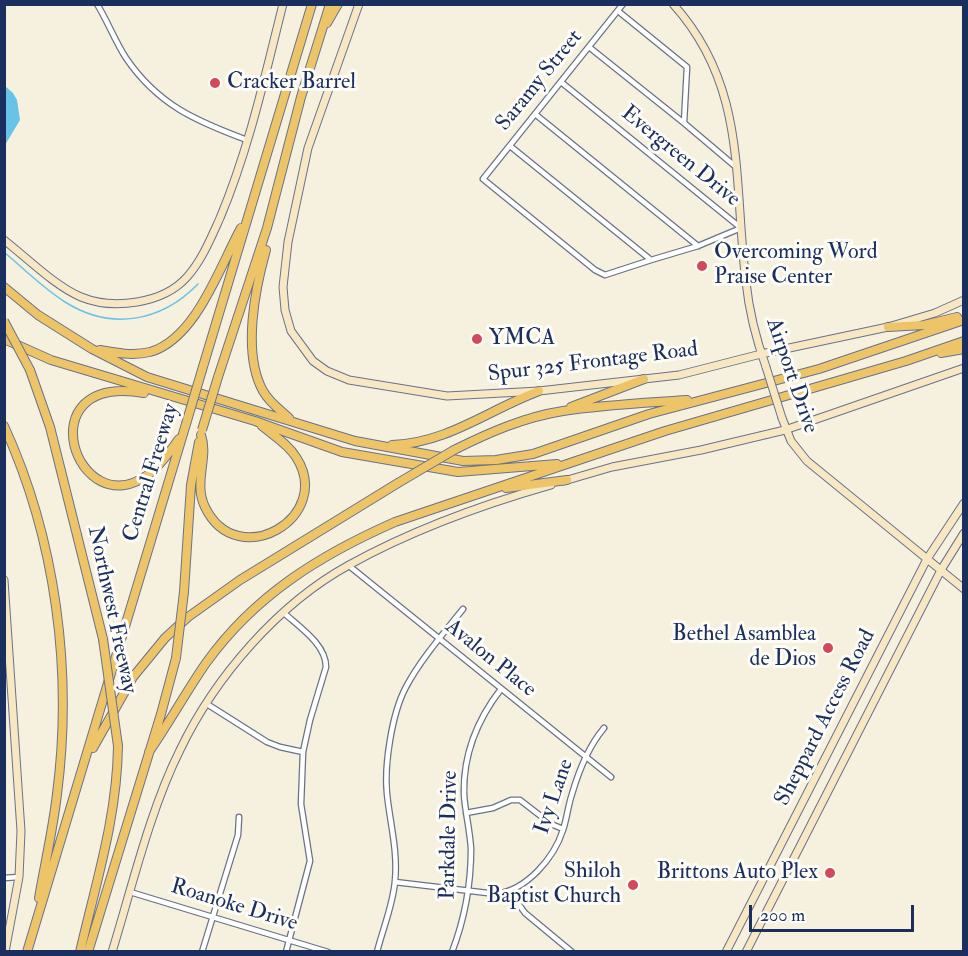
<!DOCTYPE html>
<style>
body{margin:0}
#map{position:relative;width:968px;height:956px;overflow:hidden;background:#f6f0de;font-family:"IM FELL Double Pica",serif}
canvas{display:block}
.frame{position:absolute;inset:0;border:6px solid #1b2f5e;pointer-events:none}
.scale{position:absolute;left:749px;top:905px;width:165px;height:27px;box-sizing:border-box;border:3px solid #1b2f5e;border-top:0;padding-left:8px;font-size:18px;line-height:21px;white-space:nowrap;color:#1b2f5e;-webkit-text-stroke:4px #fdfcf7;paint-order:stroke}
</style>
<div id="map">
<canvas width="968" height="956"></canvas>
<div class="frame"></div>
<div class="scale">200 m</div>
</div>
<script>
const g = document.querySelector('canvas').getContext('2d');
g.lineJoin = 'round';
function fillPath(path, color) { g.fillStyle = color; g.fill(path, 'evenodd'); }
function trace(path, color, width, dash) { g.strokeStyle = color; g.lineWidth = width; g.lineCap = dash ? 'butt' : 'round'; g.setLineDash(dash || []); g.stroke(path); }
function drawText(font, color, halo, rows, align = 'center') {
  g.font = font + ' "IM FELL Double Pica",serif'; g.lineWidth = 6; g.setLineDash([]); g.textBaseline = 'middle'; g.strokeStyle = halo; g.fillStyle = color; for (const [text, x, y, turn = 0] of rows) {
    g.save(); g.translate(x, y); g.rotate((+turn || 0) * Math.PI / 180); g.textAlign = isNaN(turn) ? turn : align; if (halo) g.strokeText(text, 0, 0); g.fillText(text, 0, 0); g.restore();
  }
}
fillPath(new Path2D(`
 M 5,86 L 13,93 L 17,100 L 20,120 L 5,145 Z`), '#68c3e6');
trace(new Path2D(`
 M 4,252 C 24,269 43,288 65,302 C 111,331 161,322 198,284`), '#68c3e6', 1.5);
const street = new Path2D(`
 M 97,4 C 108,22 115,41 126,58 C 158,105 196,121 247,140
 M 623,4 L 483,179 L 595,270 L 605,275 L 651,260
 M 618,11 L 687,67 L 684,123 L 736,167
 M 589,47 L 684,123
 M 535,114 L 698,246
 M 510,146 L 651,260 L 698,246 L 741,228 L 561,82
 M 348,565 L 611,777
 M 283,612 C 299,627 326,644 326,667 L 310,720 L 303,752 L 301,804 L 310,861 L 286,952
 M 207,704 L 267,742 L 280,747 L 303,752
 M 466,813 L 493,808 L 511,800 L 520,800 L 551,824 L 563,829
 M 4,878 L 19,877
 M 395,882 L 496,894 C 527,890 554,858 563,830 C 567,818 568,806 572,794 C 579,770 588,747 604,728
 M 509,891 L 525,913 L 572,952
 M 130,892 L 328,952
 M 202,952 L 238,835 L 239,817
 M 377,952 C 383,928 393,905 395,881 C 398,851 390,823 387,794 C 384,765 392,713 406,687 C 421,659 443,634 463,609
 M 452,952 C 465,918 471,885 471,849 C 470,830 465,812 464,794 C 463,754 477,720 501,689`);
const secondary = new Path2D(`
 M 359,4 L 308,148 L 288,242 L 283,287 L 285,310 L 291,331 L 313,361 L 327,371 L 349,380 L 447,396 L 539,391 L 679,375 L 761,354 L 888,327 L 935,313 L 964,300
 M 673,4 C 748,87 733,181 746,282 C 749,311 756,339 766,367
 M 4,240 C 27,258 55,286 81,297 C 113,310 163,304 187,277 C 202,260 211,238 220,218 C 249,149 265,76 283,4
 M 782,418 L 791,441 L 807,461 L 964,589
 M 564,481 L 612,467 L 701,450 L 785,430 L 964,368
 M 4,580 L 21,831 L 19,877 L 5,952
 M 112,952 C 132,887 150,810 180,750 C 215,677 278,604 349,565 C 412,530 481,505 551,485
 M 726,952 L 927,559 L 964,503
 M 746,952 L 941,570 L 964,533`);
const highway = new Path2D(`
 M 327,23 L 338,4
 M 266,250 C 255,289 242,353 263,391 C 269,402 280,410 289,418
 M 4,287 L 38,315 L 92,349 L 147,377 L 355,441 L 463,461 L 496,460 L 533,454 L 649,414 L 819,369 L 964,320
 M 888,327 L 924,325 L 957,317
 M 4,339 L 51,360 L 255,421 L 342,452 L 458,472 L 557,464
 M 100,350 C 116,353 133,356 150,352 C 196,339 220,266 241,228
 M 941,353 L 964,349
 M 30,370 L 50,427 L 103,639
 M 202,370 L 312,4
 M 218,377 L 267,228 L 301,97 L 330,4
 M 144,393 C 24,372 77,528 149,474 C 161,465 170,451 179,439
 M 571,407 L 644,379
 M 4,426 C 56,539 73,672 57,794 C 53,829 45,863 39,898
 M 201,435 C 209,457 193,483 205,507 C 237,574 335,517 296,457 C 288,444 274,436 262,426
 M 392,445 C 448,443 488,410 539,391
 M 454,450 C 488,433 524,417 563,411 C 603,405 646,403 687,400
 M 506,488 L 567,480
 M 184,592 L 191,485 L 199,442
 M 93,748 L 133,677 L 165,638 L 188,617 L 240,580 L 398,483
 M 149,752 C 169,723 186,692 206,663 C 255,595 320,555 395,522 L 665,431 L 906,361 L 964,341
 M 27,952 L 186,424
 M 80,952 C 96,882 117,818 118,746
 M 88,952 L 161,714 L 176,658`);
trace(street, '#68738b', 7);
trace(secondary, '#68738b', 9);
trace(highway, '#68738b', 10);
trace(street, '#fff', 4.5);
trace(secondary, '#f8e7c3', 7);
trace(highway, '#eec469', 8);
const secondaryBridge = new Path2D(`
 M 766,367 L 782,418`);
const highwayBridge = new Path2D(`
 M 4,321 L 30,370
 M 186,424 L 202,370
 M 202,430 L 218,377
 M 398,483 L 454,450
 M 103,639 L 118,746
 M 176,658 L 184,592`);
trace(secondaryBridge, '#68738b', 9, []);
trace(highwayBridge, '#68738b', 10, []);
trace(secondaryBridge, '#f8e7c3', 7);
trace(highwayBridge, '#eec469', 8);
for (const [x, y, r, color] of [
 [215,83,6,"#d1495b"],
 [702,266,6,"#d1495b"],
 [477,339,6,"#d1495b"],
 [828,648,6,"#d1495b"],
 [830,873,6,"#d1495b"],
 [633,885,6,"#d1495b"]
]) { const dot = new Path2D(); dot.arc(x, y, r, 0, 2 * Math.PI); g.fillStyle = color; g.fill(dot); trace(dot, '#fdfcf7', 2); }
drawText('22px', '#1b2f5e', '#fdfcf7', [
 ["Saramy Street",540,81,-51],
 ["Evergreen Drive",680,157,39],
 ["Spur 325 Frontage Road",593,363,-7],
 ["Airport Drive",791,376,71],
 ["Central Freeway",152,473,-73],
 ["Northwest Freeway",111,610,78],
 ["Avalon Place",490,659,39],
 ["Sheppard Access Road",826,718,-63],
 ["Ivy Lane",555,797,-71],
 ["Parkdale Drive",450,835,-89],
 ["Roanoke Drive",234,906,17]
]);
drawText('22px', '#1b2f5e', '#fdfcf7', [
 ["Cracker Barrel",227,83],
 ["Overcoming Word",714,253],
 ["Praise Center",714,278],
 ["YMCA",489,339],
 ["Bethel Asamblea",816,635,"right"],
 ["de Dios",816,660,"right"],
 ["Shiloh",621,872,"right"],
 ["Baptist Church",621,897,"right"],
 ["Brittons Auto Plex",818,873,"right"]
], 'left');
</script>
